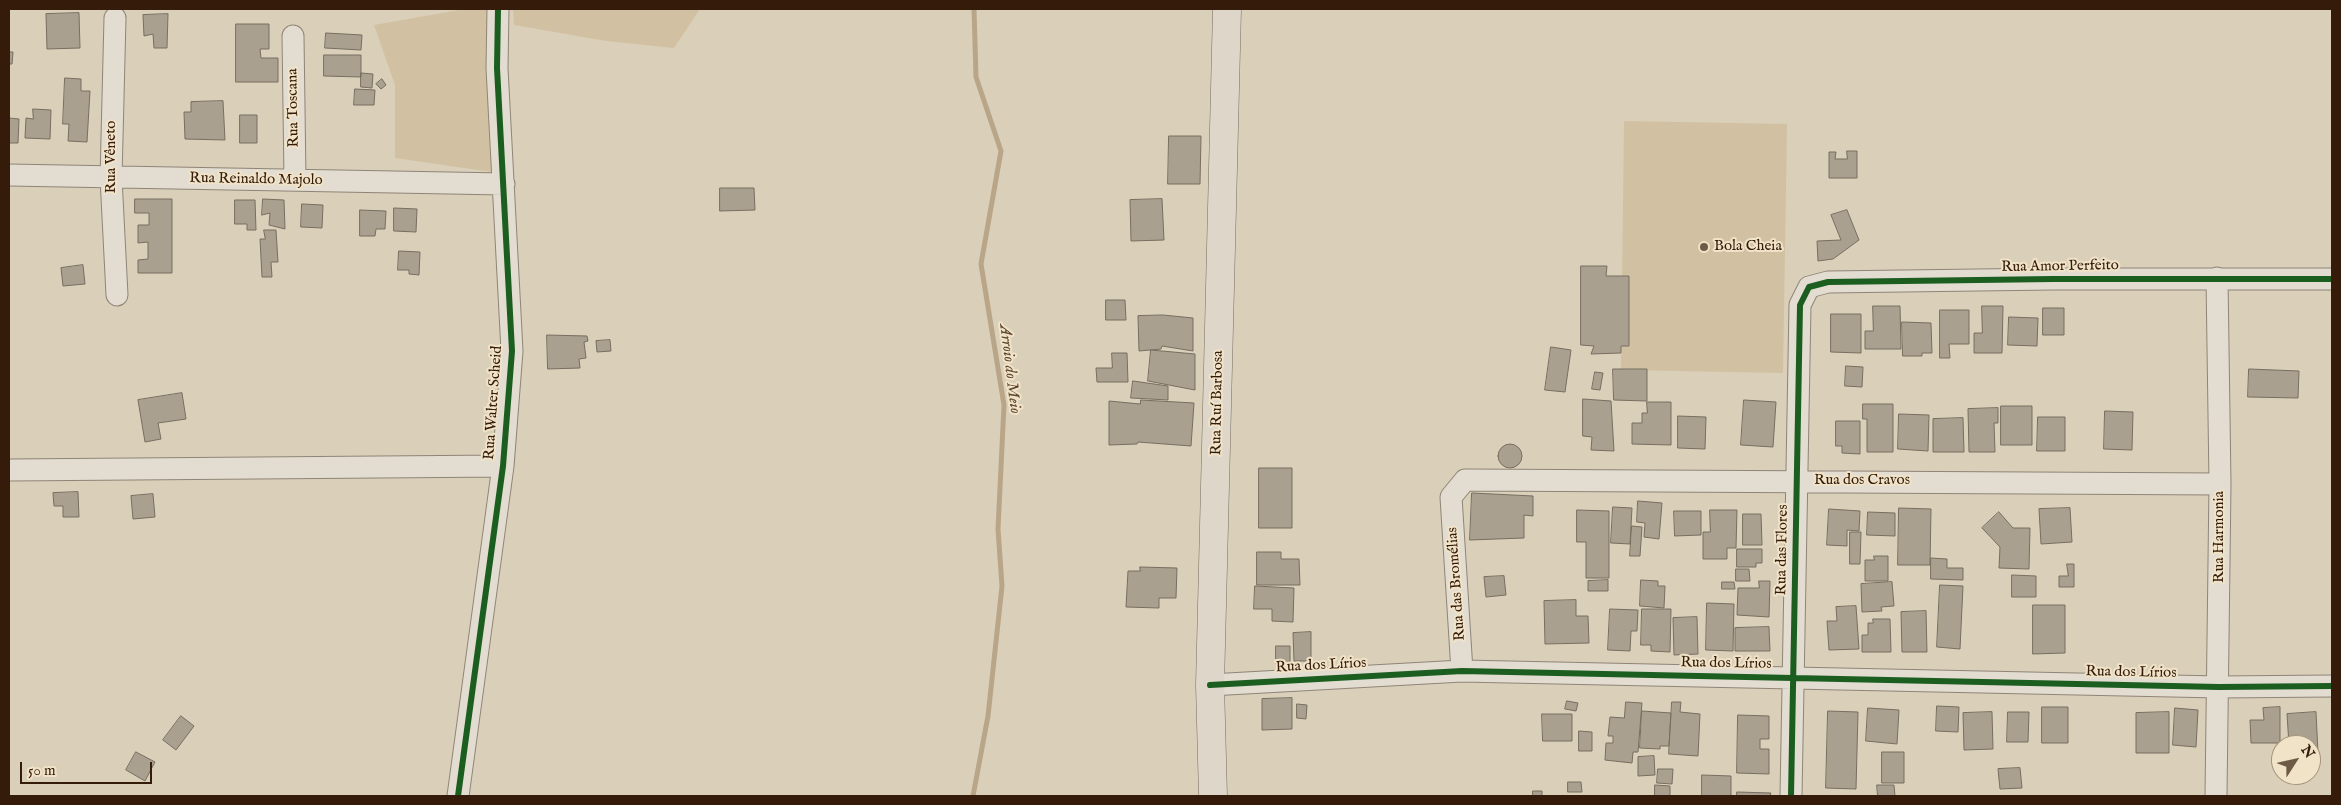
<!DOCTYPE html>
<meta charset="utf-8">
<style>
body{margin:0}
#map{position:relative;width:2341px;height:805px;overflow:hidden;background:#dacfb9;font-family:"IM FELL English",serif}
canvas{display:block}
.frame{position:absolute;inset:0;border:10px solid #341b0a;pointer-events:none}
.north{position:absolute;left:2271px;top:735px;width:50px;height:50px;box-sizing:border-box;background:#f0e3c8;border:1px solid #a5937c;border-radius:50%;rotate:55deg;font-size:14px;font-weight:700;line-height:20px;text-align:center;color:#341b0a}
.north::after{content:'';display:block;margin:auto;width:18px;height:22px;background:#6e5a47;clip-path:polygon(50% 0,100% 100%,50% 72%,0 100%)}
.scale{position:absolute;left:20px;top:762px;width:132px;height:22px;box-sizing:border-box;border:2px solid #341b0a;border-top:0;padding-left:6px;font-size:15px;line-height:18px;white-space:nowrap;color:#341b0a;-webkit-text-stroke:4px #f0e3c8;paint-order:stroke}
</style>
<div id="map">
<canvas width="2341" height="805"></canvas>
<div class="frame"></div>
<div class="north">N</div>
<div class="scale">50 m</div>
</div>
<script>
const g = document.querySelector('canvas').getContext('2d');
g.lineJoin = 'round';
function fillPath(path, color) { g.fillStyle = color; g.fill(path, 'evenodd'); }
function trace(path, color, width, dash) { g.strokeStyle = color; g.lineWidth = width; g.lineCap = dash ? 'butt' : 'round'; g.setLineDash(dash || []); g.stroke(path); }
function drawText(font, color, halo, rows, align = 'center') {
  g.font = font + ' "IM FELL English",serif'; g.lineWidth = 4; g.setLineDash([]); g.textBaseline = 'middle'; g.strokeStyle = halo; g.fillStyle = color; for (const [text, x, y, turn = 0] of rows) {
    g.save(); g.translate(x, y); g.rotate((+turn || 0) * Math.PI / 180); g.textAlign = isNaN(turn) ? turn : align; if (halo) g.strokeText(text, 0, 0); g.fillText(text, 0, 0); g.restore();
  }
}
fillPath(new Path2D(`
 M 465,9 L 490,9 L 492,172 L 395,158 L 395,85 L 374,25 Z
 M 513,9 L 700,9 L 674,48 L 606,41 L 514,25 Z
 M 1624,121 L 1787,124 L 1783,373 L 1621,370 Z`), '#d1c1a2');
trace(new Path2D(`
 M 973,796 L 988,716 L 1002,586 L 998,529 L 1004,405 L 981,264 L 1001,151 L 976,77 L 974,9`), '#b9a689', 5);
const building = new Path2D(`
 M 79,13 L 80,48 L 47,49 L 46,14 Z
 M 168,14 L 167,48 L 154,48 L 153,34 L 144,36 L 143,15 Z
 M 236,24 L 269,24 L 269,49 L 260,49 L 261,58 L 278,58 L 278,82 L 236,82 Z
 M 326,33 L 362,35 L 361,50 L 325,48 Z
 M 9,52 L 13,52 L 12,64 L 9,64 Z
 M 324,55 L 361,55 L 361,77 L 324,76 Z
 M 361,73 L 373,74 L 372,88 L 361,87 Z
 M 65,78 L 81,79 L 81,91 L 90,91 L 87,142 L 68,141 L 69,124 L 63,124 Z
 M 382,79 L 386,85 L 381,89 L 376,84 Z
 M 355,89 L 375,90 L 374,105 L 354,105 Z
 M 223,101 L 225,140 L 185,139 L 184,112 L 191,112 L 191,102 Z
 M 33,109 L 51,110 L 50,139 L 25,138 L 26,118 L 33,119 Z
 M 240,115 L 257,115 L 257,143 L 240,143 Z
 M 9,118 L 19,119 L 18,143 L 9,143 Z
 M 1169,136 L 1201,136 L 1200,184 L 1168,184 Z
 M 1847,151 L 1857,151 L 1857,178 L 1829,178 L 1829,152 L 1836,152 L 1835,159 L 1847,159 Z
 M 720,188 L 754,188 L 755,210 L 720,211 Z
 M 135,199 L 172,199 L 172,273 L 138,273 L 138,260 L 148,259 L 148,242 L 138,243 L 138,225 L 149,225 L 149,213 L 135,213 Z
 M 263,199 L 284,200 L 285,229 L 269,225 L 270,213 L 262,215 Z
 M 1162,199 L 1164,240 L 1131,241 L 1130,200 Z
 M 235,200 L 255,200 L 256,230 L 247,230 L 247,224 L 235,224 Z
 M 302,204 L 323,205 L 322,228 L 301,227 Z
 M 394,208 L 417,209 L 416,232 L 394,231 Z
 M 360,210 L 386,211 L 385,229 L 376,229 L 375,236 L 360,236 Z
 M 1847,210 L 1859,240 L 1833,259 L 1818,261 L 1817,241 L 1841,240 L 1831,215 Z
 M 264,230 L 276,230 L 278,262 L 271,262 L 272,277 L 262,277 L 260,239 L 265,239 Z
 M 399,251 L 420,252 L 419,275 L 409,274 L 409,270 L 398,270 Z
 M 83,265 L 85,284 L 63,286 L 61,268 Z
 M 1581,266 L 1607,266 L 1606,276 L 1629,276 L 1629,346 L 1621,346 L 1621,353 L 1591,354 L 1594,346 L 1581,345 Z
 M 1106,300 L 1125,300 L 1126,320 L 1106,320 Z
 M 1873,306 L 1900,306 L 1901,349 L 1865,349 L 1865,331 L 1873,331 Z
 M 1982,306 L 2003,306 L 2002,353 L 1974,353 L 1974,333 L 1982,333 Z
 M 2043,308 L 2064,308 L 2064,335 L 2043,335 Z
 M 1940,310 L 1969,310 L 1969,344 L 1949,344 L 1950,358 L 1940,358 Z
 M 1831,314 L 1861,314 L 1861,353 L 1831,352 Z
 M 1163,315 L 1193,318 L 1193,351 L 1162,346 L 1161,349 L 1139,351 L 1138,316 Z
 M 2009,317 L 2038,318 L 2037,346 L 2008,345 Z
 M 1902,322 L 1931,323 L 1932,353 L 1922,353 L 1922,356 L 1903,356 Z
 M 547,335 L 587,336 L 588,341 L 584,342 L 586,358 L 579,359 L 580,368 L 548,369 Z
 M 610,340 L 611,351 L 597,352 L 596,341 Z
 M 1551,347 L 1571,350 L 1565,392 L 1545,390 Z
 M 1151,350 L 1195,354 L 1195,390 L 1148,381 Z
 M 1112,353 L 1127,353 L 1128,382 L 1097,382 L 1096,368 L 1112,368 Z
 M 1846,366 L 1863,367 L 1862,387 L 1845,386 Z
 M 1613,369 L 1647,369 L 1647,401 L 1614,400 Z
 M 2249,369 L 2299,371 L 2298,398 L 2248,397 Z
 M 1595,372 L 1603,373 L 1600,390 L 1592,389 Z
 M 1133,381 L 1168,386 L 1168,400 L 1131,398 Z
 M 182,393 L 186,419 L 158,423 L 161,439 L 145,442 L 138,400 Z
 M 1583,399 L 1611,401 L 1614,451 L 1591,450 L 1592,437 L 1583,436 Z
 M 1141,400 L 1194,403 L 1191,446 L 1138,442 L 1137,444 L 1109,445 L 1109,401 L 1140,404 Z
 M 1744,400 L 1776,402 L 1773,447 L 1741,445 Z
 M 1647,402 L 1671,402 L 1671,445 L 1632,444 L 1632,423 L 1642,423 L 1642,413 L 1647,413 Z
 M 1863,404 L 1893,404 L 1893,452 L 1867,452 L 1867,419 L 1863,419 Z
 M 2001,406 L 2032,406 L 2032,445 L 2001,445 Z
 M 1998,408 L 1998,423 L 1994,423 L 1995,452 L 1969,452 L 1968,409 Z
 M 2105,411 L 2133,412 L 2132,450 L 2104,449 Z
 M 1899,414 L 1929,415 L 1928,451 L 1898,449 Z
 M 1678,416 L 1706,417 L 1705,449 L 1678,448 Z
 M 2038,417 L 2065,417 L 2065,451 L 2037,451 Z
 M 1963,418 L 1964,452 L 1933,452 L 1933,419 Z
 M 1836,421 L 1860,421 L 1860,454 L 1842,453 L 1842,446 L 1836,446 Z
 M1498 456a12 12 0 1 1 24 0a12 12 0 1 1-24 0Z
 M 1259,468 L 1292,468 L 1292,528 L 1259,528 Z
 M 78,492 L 79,517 L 63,517 L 63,506 L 54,506 L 53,493 Z
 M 1472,493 L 1533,496 L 1533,516 L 1524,515 L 1524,538 L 1470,540 Z
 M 153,494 L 155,517 L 133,519 L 131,496 Z
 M 1638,501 L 1662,503 L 1659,539 L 1644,537 L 1645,523 L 1637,522 Z
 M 1613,507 L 1632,508 L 1630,544 L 1611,543 Z
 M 1899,508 L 1931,509 L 1930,565 L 1898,565 Z
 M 2070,508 L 2072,542 L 2041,544 L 2039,509 Z
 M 1829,509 L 1860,511 L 1859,531 L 1847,530 L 1847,546 L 1827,545 Z
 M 1577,510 L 1609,511 L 1609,578 L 1586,578 L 1586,542 L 1577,542 Z
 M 1710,510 L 1737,510 L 1736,548 L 1727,548 L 1727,559 L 1703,559 L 1703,532 L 1710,532 Z
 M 1674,511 L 1701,511 L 1701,535 L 1675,536 Z
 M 1868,512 L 1895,513 L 1895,536 L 1867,535 Z
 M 1999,512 L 2013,528 L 2030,528 L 2029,569 L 1999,568 L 2000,547 L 1982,528 Z
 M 1743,514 L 1761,514 L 1762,545 L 1743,545 Z
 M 1632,526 L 1642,527 L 1640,556 L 1630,556 Z
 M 1850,532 L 1861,532 L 1860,564 L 1850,564 Z
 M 1737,549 L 1762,549 L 1762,563 L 1756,563 L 1756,567 L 1737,567 Z
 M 1257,552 L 1281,552 L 1281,559 L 1299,559 L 1300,585 L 1257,585 Z
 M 1874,556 L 1888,556 L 1888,581 L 1865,581 L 1865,560 L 1874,560 Z
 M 1931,558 L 1947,559 L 1947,568 L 1963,568 L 1963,580 L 1931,579 Z
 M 2067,564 L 2074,564 L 2074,587 L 2059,587 L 2059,576 L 2068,576 Z
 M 1140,567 L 1177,568 L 1176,598 L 1159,598 L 1159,608 L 1126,607 L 1128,571 L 1140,571 Z
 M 1736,569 L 1749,569 L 1750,581 L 1736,581 Z
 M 2012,575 L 2036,576 L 2036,597 L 2012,597 Z
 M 1504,576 L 1506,595 L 1486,597 L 1484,577 Z
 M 1608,580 L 1608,591 L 1588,591 L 1588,581 Z
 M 1641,580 L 1658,581 L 1658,586 L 1665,586 L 1664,608 L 1640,606 Z
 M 1759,581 L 1770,581 L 1769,617 L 1737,615 L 1738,588 L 1759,588 Z
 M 1722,582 L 1734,582 L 1735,589 L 1722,589 Z
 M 1892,582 L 1894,606 L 1881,607 L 1882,611 L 1862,612 L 1861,584 Z
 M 1940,585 L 1963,586 L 1960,649 L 1937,647 Z
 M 1255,586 L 1294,588 L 1293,622 L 1272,621 L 1272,609 L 1254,609 Z
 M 1576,600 L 1576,616 L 1588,616 L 1589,643 L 1545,644 L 1544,601 Z
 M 1707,603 L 1734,604 L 1733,651 L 1706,650 Z
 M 2033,605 L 2065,605 L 2065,653 L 2033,654 Z
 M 1856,606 L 1859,649 L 1829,650 L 1827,621 L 1837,621 L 1836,607 Z
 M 1610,609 L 1638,610 L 1637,631 L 1631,631 L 1630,651 L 1608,650 Z
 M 1642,609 L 1671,609 L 1670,652 L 1651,651 L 1651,645 L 1641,645 Z
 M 1926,611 L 1927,652 L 1902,652 L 1901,612 Z
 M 1697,617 L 1698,654 L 1674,655 L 1673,618 Z
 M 1873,619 L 1890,619 L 1891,652 L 1862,652 L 1862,635 L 1868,635 L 1868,623 L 1873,623 Z
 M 1769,627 L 1770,651 L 1735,651 L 1735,628 Z
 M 1311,632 L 1311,661 L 1294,661 L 1293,633 Z
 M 1276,646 L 1290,646 L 1290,663 L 1276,664 Z
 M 1292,698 L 1292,729 L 1262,730 L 1262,699 Z
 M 1567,701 L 1578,703 L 1576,711 L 1565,709 Z
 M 1626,702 L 1642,703 L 1638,752 L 1633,752 L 1632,763 L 1605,760 L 1606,743 L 1613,743 L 1613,736 L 1608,736 L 1610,717 L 1624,718 Z
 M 1672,702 L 1681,702 L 1680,712 L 1700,714 L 1698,756 L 1669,754 Z
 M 1297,704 L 1307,705 L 1306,719 L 1297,718 Z
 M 1937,706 L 1959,707 L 1958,732 L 1936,731 Z
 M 2042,707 L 2068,707 L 2068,743 L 2042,743 Z
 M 2280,707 L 2280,743 L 2251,743 L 2250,720 L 2264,720 L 2263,708 Z
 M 1868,708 L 1899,710 L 1897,744 L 1866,741 Z
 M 2175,708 L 2198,710 L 2196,747 L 2173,745 Z
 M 1642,711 L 1671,713 L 1669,746 L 1660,746 L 1660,749 L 1640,748 Z
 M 1828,711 L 1858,712 L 1856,789 L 1826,788 Z
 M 1992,712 L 1993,749 L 1964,750 L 1963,713 Z
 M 2008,712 L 2029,712 L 2028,742 L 2007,742 Z
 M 2169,712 L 2169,753 L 2136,753 L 2136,713 Z
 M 2316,712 L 2318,753 L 2311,753 L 2311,745 L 2289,745 L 2287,714 Z
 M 1542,714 L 1572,714 L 1572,741 L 1543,741 Z
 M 1738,715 L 1769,716 L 1769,739 L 1760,739 L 1760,749 L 1769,749 L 1769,774 L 1737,773 Z
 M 181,716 L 194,726 L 176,750 L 163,740 Z
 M 1579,731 L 1592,732 L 1592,751 L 1579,751 Z
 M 136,752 L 155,762 L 145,781 L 126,770 Z
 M 1882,752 L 1904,752 L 1904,783 L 1882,783 Z
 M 1654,756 L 1655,775 L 1638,776 L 1638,757 Z
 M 2020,768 L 2022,788 L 2000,789 L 1998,769 Z
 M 1658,769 L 1673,769 L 1672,784 L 1657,783 Z
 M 1702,775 L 1731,776 L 1731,796 L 1702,796 Z
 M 1568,782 L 1581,782 L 1582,792 L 1568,792 Z
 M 1655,785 L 1670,786 L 1670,796 L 1655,796 Z
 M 1877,785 L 1894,785 L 1895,796 L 1878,796 Z
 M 1533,791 L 1542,791 L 1542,796 L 1533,796 Z
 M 1737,792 L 1771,793 L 1770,796 L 1737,796 Z`);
fillPath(building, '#a9a090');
trace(building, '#776e60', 1);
const minor = new Path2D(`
 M 115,18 L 111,178 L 117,295
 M 293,36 L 295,180
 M 9,175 L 504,184
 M 9,470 L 503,466
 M 1462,671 L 1451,497 L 1465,480 L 2220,484
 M 1210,685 L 1462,671 L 2219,687 L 2332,686
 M 458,796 L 503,466 L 512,351 L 497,68 L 498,9
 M 1791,796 L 1800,305 L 1809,287 L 1828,282 L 2053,279 L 2332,279
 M 2216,796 L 2220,484 L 2217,278`);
const major = new Path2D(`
 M 1213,796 L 1210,685 L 1227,9`);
trace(minor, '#8f8577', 23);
trace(major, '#776e60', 29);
trace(minor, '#e2dcd1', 21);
trace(major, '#ddd6c9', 28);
trace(new Path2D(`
 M 1210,685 L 1462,671 L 2219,687 L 2332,686
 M 458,796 L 503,466 L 512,351 L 497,68 L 498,9
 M 1791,796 L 1800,305 L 1809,287 L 1828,282 L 2053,279 L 2332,279`), '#1b5e20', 6);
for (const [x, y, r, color] of [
 [1704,247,5,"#6e5a47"]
]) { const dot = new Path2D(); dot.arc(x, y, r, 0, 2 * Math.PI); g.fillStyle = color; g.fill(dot); trace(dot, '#f0e3c8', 2); }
drawText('15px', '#341b0a', '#f0e3c8', [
 ["Rua Toscana",294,108,-91],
 ["Rua Vêneto",112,157,-90],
 ["Rua Reinaldo Majolo",256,180,1],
 ["Rua Amor Perfeito",2060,267,-1],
 ["Rua Walter Scheid",494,403,-86],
 ["Rua Ruí Barbosa",1218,403,-89],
 ["Rua dos Cravos",1862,481],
 ["Rua Harmonia",2220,537,-90],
 ["Rua das Flores",1783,550,-89],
 ["Rua das Bromélias",1457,584,-94],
 ["Rua dos Lírios",1726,664,1],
 ["Rua dos Lírios",1321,666,-3],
 ["Rua dos Lírios",2131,673,1]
]);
drawText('15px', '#341b0a', '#f0e3c8', [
 ["Bola Cheia",1714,247]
], 'left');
drawText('italic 16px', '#5e462f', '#f0e3c8', [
 ["Arroio do Meio",1009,369,83]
]);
</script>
